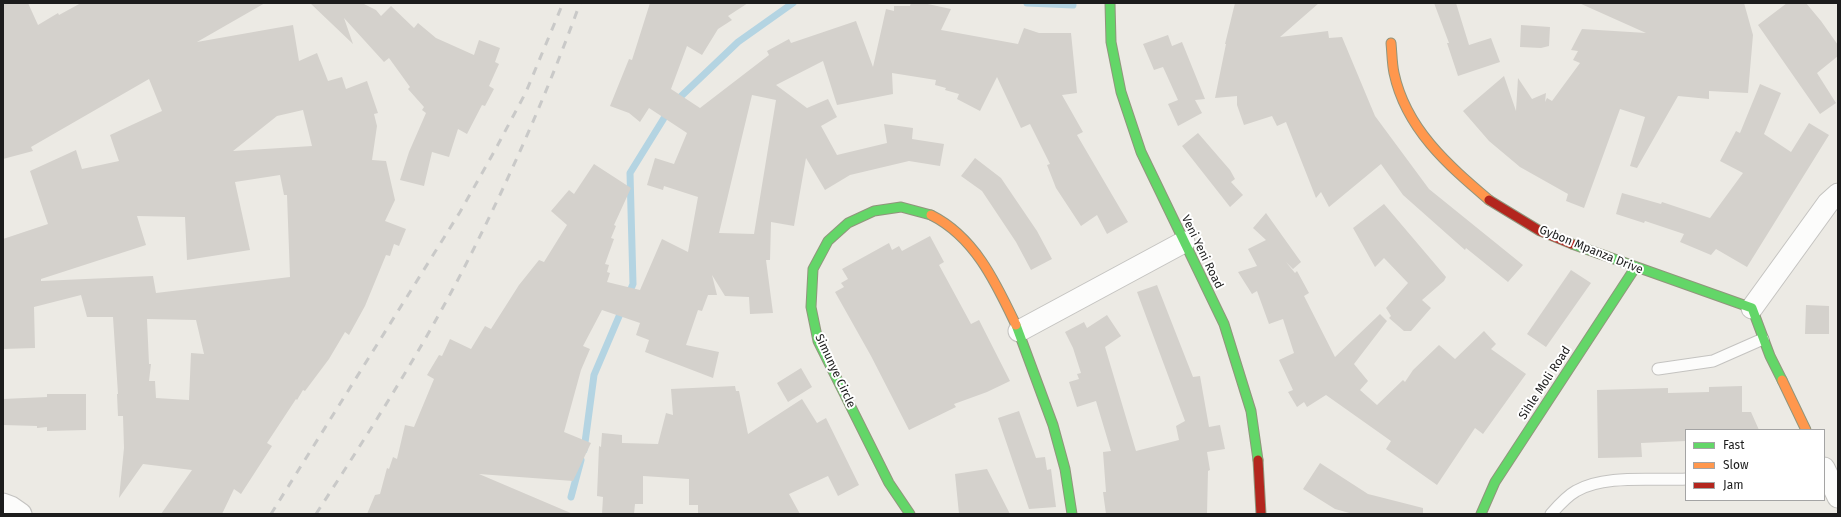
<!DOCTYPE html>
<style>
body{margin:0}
#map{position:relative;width:1841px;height:517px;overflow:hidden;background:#eceae4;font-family:"Fira Sans",sans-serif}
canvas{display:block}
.frame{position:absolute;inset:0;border:4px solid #1c1c1c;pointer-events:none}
.legend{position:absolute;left:1685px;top:429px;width:140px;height:72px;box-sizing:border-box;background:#fff;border:1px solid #a4a4a4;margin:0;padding:5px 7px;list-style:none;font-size:12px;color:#1c1c1c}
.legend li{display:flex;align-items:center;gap:8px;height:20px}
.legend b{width:20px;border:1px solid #a4a4a4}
</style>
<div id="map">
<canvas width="1841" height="517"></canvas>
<div class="frame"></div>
<ul class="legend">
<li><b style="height:5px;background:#63d668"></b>Fast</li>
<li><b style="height:5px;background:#ff974d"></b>Slow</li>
<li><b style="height:5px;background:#b3261e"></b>Jam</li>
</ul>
</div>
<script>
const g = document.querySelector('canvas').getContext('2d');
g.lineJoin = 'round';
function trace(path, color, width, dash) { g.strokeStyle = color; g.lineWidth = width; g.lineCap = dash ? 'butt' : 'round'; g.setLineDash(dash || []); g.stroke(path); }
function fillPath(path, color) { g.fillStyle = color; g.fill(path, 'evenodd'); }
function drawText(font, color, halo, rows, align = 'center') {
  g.font = font + ' "Fira Sans",sans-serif'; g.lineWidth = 4; g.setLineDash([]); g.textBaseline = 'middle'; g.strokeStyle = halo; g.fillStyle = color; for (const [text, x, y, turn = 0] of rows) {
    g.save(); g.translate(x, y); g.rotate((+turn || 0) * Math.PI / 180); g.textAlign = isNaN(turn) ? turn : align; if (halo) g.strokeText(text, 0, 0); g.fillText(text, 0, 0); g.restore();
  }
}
trace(new Path2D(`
 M 1027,3 L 1073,5
 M 675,102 L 738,42 L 793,3
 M 628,296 L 633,284 L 630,173 L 669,110
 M 584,450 L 594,375 L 623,307
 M 571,497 L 581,460`), '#b4d4e2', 7);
fillPath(new Path2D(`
 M 3,3 L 28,3 L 38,25 L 58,13 L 59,15 L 81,3 L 265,3 L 197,42 L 293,25 L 299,61 L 317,53 L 328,81 L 342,77 L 346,89 L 367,81 L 378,113 L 374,114 L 377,126 L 372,160 L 386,161 L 395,200 L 385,221 L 406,229 L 399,246 L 394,244 L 390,256 L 386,255 L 365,306 L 349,335 L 345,332 L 329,359 L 305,391 L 303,390 L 297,400 L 296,399 L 267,443 L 272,446 L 241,494 L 234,489 L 222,514 L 161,514 L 192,470 L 143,464 L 119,498 L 124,448 L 123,416 L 118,416 L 117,394 L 118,394 L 113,317 L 87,317 L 81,295 L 34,307 L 35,348 L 3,349 L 3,239 L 48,224 L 30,171 L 76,150 L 82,169 L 119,161 L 110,135 L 162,111 L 149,79 L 31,147 L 33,151 L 3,159 ZM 303,110 L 312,146 L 233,151 L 277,116 ZM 280,175 L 284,195 L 287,195 L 290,277 L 156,293 L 153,276 L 41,281 L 41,279 L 146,245 L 137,216 L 185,217 L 187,260 L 250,250 L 235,182 ZM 147,319 L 196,320 L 204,354 L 191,353 L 189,400 L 156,398 L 155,381 L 149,381 L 151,364 L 149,364 Z
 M 310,3 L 362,3 L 376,10 L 381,16 L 391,6 L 414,28 L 418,23 L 436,38 L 474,55 L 479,40 L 500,48 L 495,62 L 499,64 L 489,86 L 494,89 L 485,106 L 482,105 L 467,134 L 458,129 L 449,157 L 432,152 L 424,186 L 400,180 L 409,152 L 426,113 L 422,110 L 424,107 L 408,89 L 410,87 L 389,58 L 384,62 L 344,18 L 353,44 Z
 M 650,3 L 748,3 L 728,16 L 732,20 L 718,29 L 702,55 L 687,46 L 671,89 L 700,108 L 769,55 L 767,51 L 789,39 L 791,43 L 856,21 L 873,67 L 886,9 L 894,11 L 894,6 L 910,6 L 911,3 L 923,3 L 951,9 L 941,30 L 1018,44 L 1024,28 L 1039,33 L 1071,33 L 1077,93 L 1062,95 L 1083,132 L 1077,135 L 1128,222 L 1107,234 L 1097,215 L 1081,226 L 1056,188 L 1047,165 L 1050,164 L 1030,124 L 1021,128 L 997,77 L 980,111 L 957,99 L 959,94 L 945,90 L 946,88 L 935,85 L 936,80 L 892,73 L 893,94 L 837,105 L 823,61 L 776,85 L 807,108 L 828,99 L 837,117 L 821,126 L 837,155 L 887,143 L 884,124 L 913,128 L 912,139 L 944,144 L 940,166 L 909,161 L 850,175 L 825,190 L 806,158 L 794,226 L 771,222 L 770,260 L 766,260 L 773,313 L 750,314 L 749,297 L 725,296 L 712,275 L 717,295 L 708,295 L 702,311 L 698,310 L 686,345 L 719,352 L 713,378 L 645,352 L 649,340 L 636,335 L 640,323 L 602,310 L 583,346 L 590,349 L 581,370 L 564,432 L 591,443 L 573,481 L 479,474 L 573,514 L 367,514 L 375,495 L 380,494 L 387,468 L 389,469 L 393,457 L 397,459 L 405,425 L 414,427 L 434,379 L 427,375 L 439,355 L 442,356 L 450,339 L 471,349 L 485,326 L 491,329 L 519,285 L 539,260 L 544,262 L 567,225 L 551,211 L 569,190 L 574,194 L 594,164 L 631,188 L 614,225 L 616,226 L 611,238 L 614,239 L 605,264 L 609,265 L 607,272 L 610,273 L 607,282 L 640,290 L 662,239 L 688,252 L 698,197 L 664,186 L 663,190 L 647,185 L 655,158 L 674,164 L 687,133 L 649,108 L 640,122 L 629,113 L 610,106 L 629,59 L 632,60 ZM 752,95 L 776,100 L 754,234 L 719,233 Z
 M 1235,3 L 1319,3 L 1280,37 L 1328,31 L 1329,38 L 1342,37 L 1375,116 L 1429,189 L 1523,265 L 1508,282 L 1466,248 L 1465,250 L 1403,195 L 1381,164 L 1329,207 L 1321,192 L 1316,198 L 1286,122 L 1277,126 L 1272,116 L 1244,125 L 1237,105 L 1237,96 L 1215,98 L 1226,44 L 1225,44 Z
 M 1434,3 L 1456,3 L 1469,45 L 1491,38 L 1500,62 L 1458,76 L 1447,43 L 1449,43 Z
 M 1579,3 L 1744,3 L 1753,35 L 1748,93 L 1709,91 L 1709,99 L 1678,96 L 1637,168 L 1630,166 L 1645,117 L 1620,109 L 1584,208 L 1566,201 L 1568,194 L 1520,167 L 1489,141 L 1463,111 L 1504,76 L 1516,111 L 1518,78 L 1532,99 L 1546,93 L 1545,102 L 1547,98 L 1552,101 L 1580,63 L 1573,60 L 1578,51 L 1571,50 L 1582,29 L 1646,33 Z
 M 1787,3 L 1806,3 L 1821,21 L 1838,45 L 1838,56 L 1817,73 L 1836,103 L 1820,114 L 1758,25 Z
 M 1521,25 L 1550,27 L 1549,46 L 1541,48 L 1520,47 Z
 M 1168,35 L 1172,46 L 1182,42 L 1205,99 L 1195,100 L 1202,113 L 1178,126 L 1168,104 L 1178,100 L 1163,67 L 1154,70 L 1143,44 Z
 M 1760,84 L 1781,93 L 1764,134 L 1791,152 L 1809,123 L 1829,135 L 1747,267 L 1716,249 L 1711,255 L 1680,242 L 1684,234 L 1645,221 L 1644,223 L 1616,214 L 1622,193 L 1661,204 L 1662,202 L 1710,218 L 1743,173 L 1720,161 L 1736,131 L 1740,133 Z
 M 1198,133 L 1230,170 L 1235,179 L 1231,182 L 1243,195 L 1230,207 L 1182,146 Z
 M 975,158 L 1001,178 L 1037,231 L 1052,259 L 1031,270 L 1016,242 L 982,191 L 961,176 Z
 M 1384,204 L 1446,277 L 1444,281 L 1422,300 L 1431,308 L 1411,331 L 1404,331 L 1389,318 L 1391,316 L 1386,308 L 1408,283 L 1384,258 L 1375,267 L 1353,228 Z
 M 1266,213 L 1301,262 L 1293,269 L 1286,262 L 1295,273 L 1297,271 L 1309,293 L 1304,296 L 1335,357 L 1380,314 L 1387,321 L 1354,364 L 1368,381 L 1360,390 L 1377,405 L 1403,380 L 1405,382 L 1413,370 L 1439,345 L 1455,359 L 1484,331 L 1496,344 L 1491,349 L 1526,374 L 1483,434 L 1475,428 L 1437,485 L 1386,449 L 1391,441 L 1326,395 L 1307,407 L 1304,402 L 1297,407 L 1288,392 L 1293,390 L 1279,360 L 1294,353 L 1283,319 L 1269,324 L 1257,291 L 1252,294 L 1238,272 L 1257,266 L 1248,249 L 1266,240 L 1253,228 Z
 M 930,236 L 944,262 L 939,265 L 971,324 L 979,320 L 1010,381 L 987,392 L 954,404 L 956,407 L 909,430 L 871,356 L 835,292 L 844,287 L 841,283 L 848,279 L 842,269 L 889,243 L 892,250 L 899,246 L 902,251 Z
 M 1571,270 L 1591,283 L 1546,347 L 1527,334 Z
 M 1157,285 L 1193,377 L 1200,376 L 1209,427 L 1220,425 L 1225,449 L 1207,452 L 1210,470 L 1208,471 L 1207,514 L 1106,514 L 1103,492 L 1106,492 L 1103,452 L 1111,451 L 1096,401 L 1077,407 L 1069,382 L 1079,379 L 1077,374 L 1081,373 L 1073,348 L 1065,332 L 1084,322 L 1087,328 L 1107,315 L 1121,336 L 1105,347 L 1136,451 L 1179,440 L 1176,426 L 1185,421 L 1137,292 Z
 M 1806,305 L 1829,306 L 1829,334 L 1805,334 Z
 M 801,368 L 812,387 L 788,402 L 777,383 Z
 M 735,386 L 736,391 L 739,391 L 748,434 L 802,399 L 817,423 L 826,418 L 859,485 L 838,496 L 828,476 L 789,494 L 800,514 L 698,514 L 698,505 L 689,505 L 689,479 L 643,476 L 643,504 L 635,504 L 634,514 L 602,514 L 603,497 L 597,496 L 599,446 L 601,447 L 602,433 L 622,435 L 622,443 L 658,444 L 666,413 L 673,415 L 671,389 Z
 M 1742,386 L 1742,412 L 1751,412 L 1759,430 L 1686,430 L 1686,441 L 1641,443 L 1642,457 L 1598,458 L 1597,390 L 1668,388 L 1668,393 L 1709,392 L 1709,387 Z
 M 47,394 L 86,394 L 86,430 L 47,431 L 47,427 L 37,428 L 37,426 L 3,425 L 3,399 L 47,397 Z
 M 1019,411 L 1036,458 L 1045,457 L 1047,470 L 1051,469 L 1056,507 L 1029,509 L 998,418 Z
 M 1320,463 L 1368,494 L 1423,508 L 1423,514 L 1353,514 L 1335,509 L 1303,489 Z
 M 987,469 L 1010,514 L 959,514 L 955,474 Z`), '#d4d1cc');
const lane = new Path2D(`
 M 1658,369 L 1713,361 L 1763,339
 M 1551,514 C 1558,506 1567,496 1576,491 C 1605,474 1653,481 1686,479`);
const street = new Path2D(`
 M 1752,308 L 1828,203 L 1838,194
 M 1019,331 L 1184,242
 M 1824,468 L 1838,497
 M 3,504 L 11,507 L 21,514`);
const fast = new Path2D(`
 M 1110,3 L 1111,42 L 1121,92 L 1141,152 L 1224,324 L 1251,411 L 1258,460
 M 1572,244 L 1752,308 L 1770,356 L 1782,380
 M 1016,325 L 1053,425 L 1065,469 L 1072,514
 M 910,514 L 889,483 L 818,341 L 811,307 L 813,269 L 828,241 L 848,223 L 874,211 L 901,207 L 931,215
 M 1481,514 L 1495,482 L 1635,268`);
const slow = new Path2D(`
 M 1391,43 C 1392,53 1392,64 1394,73 C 1406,129 1448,165 1489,200
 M 931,215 C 975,237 996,283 1016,325
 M 1782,380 L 1806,430`);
const jam = new Path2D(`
 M 1489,200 L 1540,231 L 1572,244
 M 1258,460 L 1261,514`);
trace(lane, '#c4c3c0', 13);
trace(street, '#c4c3c0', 23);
trace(fast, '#91957c', 11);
trace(slow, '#91957c', 11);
trace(jam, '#91957c', 11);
trace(lane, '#fcfcfb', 11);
trace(street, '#fcfcfb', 21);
trace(fast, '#63d668', 9);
trace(slow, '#ff974d', 9);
trace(jam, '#b3261e', 9);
trace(new Path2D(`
 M 271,514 L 460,212 L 494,152 L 526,92 L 563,3
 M 316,514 C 368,434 420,353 464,268 C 508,182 547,94 580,3`), '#c9c9c8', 3, [8, 8]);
drawText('12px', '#1c1c1c', '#fff', [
 ["Gybon Mpanza Drive",1591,250,22],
 ["Veni Yeni Road",1202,252,64],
 ["Simunye Circle",835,371,65],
 ["Sihle Moli Road",1545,383,-57]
]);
</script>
